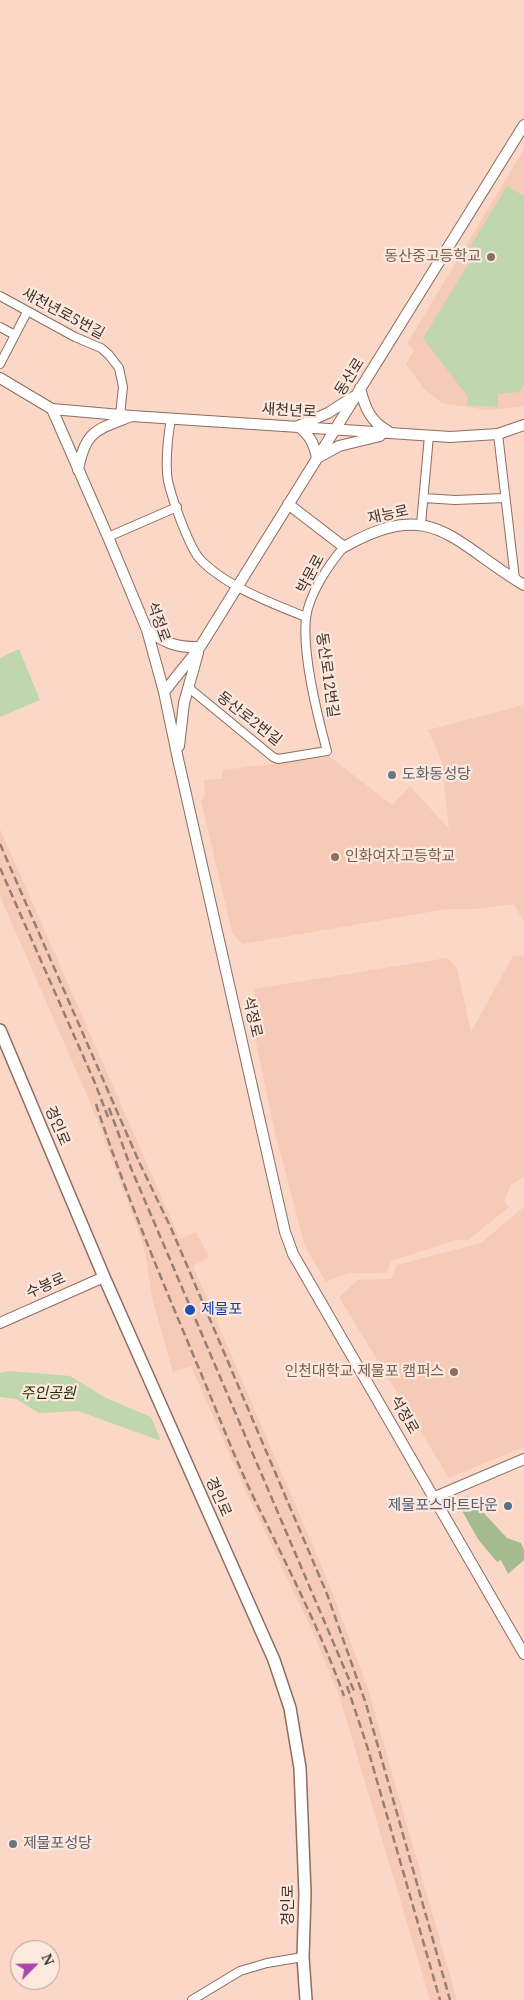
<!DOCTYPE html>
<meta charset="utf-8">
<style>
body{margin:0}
#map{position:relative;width:524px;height:2000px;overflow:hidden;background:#fad7c7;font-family:"Noto Serif",serif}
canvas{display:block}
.north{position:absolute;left:10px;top:1940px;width:50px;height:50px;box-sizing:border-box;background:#fde8de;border:1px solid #b19f97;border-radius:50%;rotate:67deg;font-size:14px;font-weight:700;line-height:20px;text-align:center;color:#3f322c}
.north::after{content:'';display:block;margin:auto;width:18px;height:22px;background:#aa45aa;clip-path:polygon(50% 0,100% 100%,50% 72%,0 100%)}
</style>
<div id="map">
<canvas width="524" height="2000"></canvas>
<div class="north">N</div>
</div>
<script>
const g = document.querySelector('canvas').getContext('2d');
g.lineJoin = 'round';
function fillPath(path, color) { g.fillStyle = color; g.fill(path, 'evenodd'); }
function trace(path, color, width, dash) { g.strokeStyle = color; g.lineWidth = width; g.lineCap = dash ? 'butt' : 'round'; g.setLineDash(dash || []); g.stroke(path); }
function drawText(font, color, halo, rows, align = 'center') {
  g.font = font + ' "Noto Serif","Noto Sans KR",serif'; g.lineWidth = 4.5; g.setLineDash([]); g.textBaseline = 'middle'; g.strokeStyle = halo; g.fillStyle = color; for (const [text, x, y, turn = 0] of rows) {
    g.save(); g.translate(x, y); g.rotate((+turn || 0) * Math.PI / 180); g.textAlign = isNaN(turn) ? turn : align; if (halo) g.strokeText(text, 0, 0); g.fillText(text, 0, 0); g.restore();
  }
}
fillPath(new Path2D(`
 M 524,149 L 524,406 L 487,410 L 442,403 L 424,389 L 406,364 L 414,350 L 407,344 Z
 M 524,705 L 524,921 L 513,904 L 474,909 L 447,909 L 242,944 L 232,932 L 201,801 L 205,795 L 204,780 L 222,779 L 223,770 L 330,757 L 392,805 L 410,786 L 449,829 L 442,762 L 428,730 Z
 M 0,829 L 180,1239 L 196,1232 L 209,1257 L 193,1266 L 328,1581 L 368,1689 L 457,2000 L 430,2000 L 339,1695 L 312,1630 L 248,1496 L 191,1366 L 173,1372 L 153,1301 L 143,1243 L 93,1109 L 0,896 Z
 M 513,956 L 524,956 L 524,1176 L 511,1185 L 504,1201 L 509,1207 L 468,1240 L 455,1240 L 391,1261 L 387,1273 L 348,1273 L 326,1282 L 305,1246 L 275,1133 L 249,1010 L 255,993 L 254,989 L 447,958 L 457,968 L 471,1032 Z
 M 524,1207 L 524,1447 L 449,1478 L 339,1297 L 358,1280 L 391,1279 L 397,1265 L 481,1243 Z`), '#f5cab7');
fillPath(new Path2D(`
 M 507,186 L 524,196 L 524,385 L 519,392 L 498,394 L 498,407 L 467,405 L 468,397 L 423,338 L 474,255 L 468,250 Z
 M 19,649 L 40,700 L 0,717 L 0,658 Z
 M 10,1371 L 70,1376 L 106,1398 L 151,1417 L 161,1441 L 78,1411 L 39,1413 L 16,1399 L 0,1397 L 0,1373 Z`), '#c0d6ac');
fillPath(new Path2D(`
 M 468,1496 L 507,1538 L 521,1543 L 524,1550 L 524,1560 L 508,1574 L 501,1560 L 497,1562 L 478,1539 L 460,1507 L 464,1497 Z`), '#a4bb8e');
const street = new Path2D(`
 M 0,296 L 75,337 L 101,348 L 109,355 L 119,368 L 123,387 L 120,415
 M 0,327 L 15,335
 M 0,364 L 27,312
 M 171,419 C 168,436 166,455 167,472 C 167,488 189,546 199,558 C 223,585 273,604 306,617
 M 498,434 L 515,579
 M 424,498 L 455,500 L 505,498
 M 421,524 L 429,436
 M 108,537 L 177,507
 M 189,688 L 273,757 L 278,759 L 327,751 C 317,714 302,655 306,618 C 309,594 329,564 344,547
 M 192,2000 L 240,1971 L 267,1963 L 303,1957`);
const secondary = new Path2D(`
 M 0,378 L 52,409 L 108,537 L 147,630 L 164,692 L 178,759 L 285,1232 L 293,1254 L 524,1654
 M 360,388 C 365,408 370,421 388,431
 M 52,409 L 132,416 L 450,437 L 498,434 L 524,425
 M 319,457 L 339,446 L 380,436
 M 317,458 C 314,443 310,436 298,426 L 328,413 L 353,397
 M 78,470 C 85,432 95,430 129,417
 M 288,504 L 344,547 C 432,496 452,542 524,585
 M 147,630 C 166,643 176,648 200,647
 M 164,692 L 200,647 L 524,125
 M 179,746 L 184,703 L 198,653
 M 0,1323 L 104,1277
 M 435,1497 L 524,1459`);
const primary = new Path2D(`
 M 0,1030 L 104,1277 L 274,1660 L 290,1708 L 300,1768 L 305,1894 L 303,1957 L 306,2000`);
trace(street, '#8c6d5f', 10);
trace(secondary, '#8c6d5f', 12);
trace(primary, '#8c6d5f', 14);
trace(street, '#fff', 8);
trace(secondary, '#fff', 10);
trace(primary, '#fff', 11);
trace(new Path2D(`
 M 0,844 L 140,1164 L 171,1228 L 327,1594 L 366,1704 L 450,2000
 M 0,868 L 95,1083 L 108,1117
 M 96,1104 C 125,1193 161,1278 197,1364 C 215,1406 231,1449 250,1490 C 283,1558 318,1624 344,1696
 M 109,1108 L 131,1168 L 354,1691
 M 347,1686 L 367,1746 L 440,2000`), '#957e74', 2.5, [8, 4]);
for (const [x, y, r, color] of [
 [491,257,5,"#8d6e63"],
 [392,775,5,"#6b7280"],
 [335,857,5,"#8d6e63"],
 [190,1310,6,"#1a4fb4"],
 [454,1372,5,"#8d6e63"],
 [508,1506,5,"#5c6f8a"],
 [13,1844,5,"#6b7280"]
]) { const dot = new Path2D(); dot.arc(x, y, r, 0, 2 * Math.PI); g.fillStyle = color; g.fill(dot); trace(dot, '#fde8de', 2); }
drawText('15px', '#785e54', '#fde8de', [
 ["동산중고등학교",481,257],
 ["인화여자고등학교",345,857,"left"],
 ["인천대학교 제물포 캠퍼스",444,1372]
], 'right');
drawText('15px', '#3f322c', '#fde8de', [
 ["새천년로5번길",63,314,28],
 ["동산로",350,377,-58],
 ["새천년로",289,411,3],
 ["재능로",388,515,-12],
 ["박문로",311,574,-62],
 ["석정로",158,622,70],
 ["동산로12번길",327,675,82],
 ["동산로2번길",249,719,38],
 ["석정로",252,1017,77],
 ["경인로",57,1126,67],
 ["수봉로",46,1286,-24],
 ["석정로",404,1415,60],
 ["경인로",218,1497,66],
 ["경인로",289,1905,-90]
]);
drawText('15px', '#5b616d', '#fde8de', [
 ["도화동성당",402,775],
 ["제물포성당",23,1844]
], 'left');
drawText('15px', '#164399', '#fde8de', [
 ["제물포",201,1310]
], 'left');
drawText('italic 15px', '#1c3000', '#fde8de', [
 ["주인공원",48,1394]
]);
drawText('15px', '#4e5e75', '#fde8de', [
 ["제물포스마트타운",498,1506]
], 'right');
</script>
